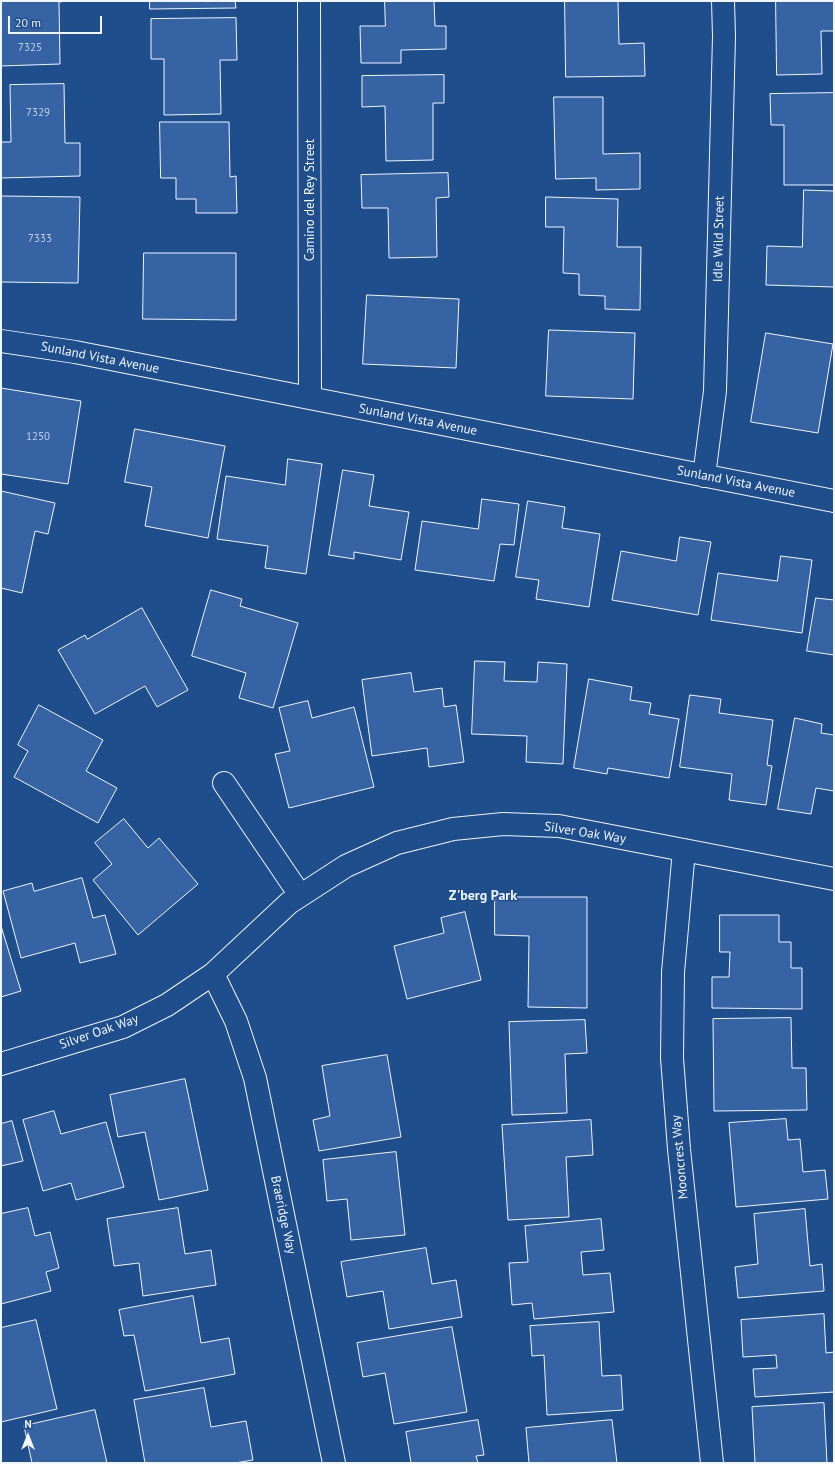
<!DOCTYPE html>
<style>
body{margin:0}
#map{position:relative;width:835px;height:1464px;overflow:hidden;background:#1f4e8c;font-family:"PT Sans",sans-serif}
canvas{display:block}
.frame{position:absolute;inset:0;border:2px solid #f2f6ff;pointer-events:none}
.north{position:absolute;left:8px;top:1416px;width:40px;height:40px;-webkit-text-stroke:3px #1f4e8c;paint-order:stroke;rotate:0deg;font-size:11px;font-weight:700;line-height:16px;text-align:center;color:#f2f6ff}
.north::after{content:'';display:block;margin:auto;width:14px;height:18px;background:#f2f6ff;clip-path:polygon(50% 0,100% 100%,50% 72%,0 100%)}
.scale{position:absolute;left:8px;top:16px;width:94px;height:18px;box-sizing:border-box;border:2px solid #f2f6ff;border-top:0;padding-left:5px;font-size:12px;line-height:14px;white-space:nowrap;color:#f2f6ff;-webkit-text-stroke:3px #1f4e8c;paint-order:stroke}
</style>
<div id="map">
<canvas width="835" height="1464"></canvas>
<div class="frame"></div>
<div class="north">N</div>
<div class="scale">20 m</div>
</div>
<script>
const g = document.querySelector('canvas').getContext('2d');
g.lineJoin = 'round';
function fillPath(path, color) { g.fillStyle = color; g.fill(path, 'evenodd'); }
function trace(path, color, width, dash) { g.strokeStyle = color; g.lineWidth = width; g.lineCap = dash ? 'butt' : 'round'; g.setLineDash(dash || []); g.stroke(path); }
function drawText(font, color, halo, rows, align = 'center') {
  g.font = font + ' "PT Sans",sans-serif'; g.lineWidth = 3; g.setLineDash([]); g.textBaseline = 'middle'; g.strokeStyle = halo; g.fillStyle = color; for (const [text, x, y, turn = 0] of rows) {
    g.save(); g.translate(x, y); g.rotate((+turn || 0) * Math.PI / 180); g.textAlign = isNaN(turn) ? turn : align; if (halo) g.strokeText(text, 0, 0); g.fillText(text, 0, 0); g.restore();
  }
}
const building = new Path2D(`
 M 1,1 L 67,1 L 59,2 L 60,64 L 1,66 Z
 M 150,1 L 235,1 L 236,8 L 150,9 Z
 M 385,1 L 434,1 L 435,26 L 446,26 L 446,49 L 401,50 L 401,63 L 361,63 L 360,26 L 385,26 Z
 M 565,1 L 618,1 L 619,44 L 644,43 L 645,76 L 566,77 Z
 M 776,1 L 834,1 L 834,31 L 821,31 L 822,74 L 777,75 Z
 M 236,18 L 237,60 L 220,60 L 221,114 L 164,115 L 164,59 L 151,59 L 151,19 Z
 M 444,75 L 444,103 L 433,103 L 433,160 L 386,161 L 385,106 L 362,107 L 362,76 Z
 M 64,84 L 65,143 L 80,143 L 80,176 L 1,178 L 1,142 L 11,142 L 10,85 Z
 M 834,93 L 834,185 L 784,185 L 784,125 L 771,125 L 770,94 Z
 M 554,97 L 603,97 L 603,154 L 640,153 L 640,189 L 596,190 L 596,178 L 556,179 Z
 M 160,122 L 229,122 L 230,177 L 236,176 L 237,213 L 196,213 L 196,199 L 176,199 L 176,178 L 161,178 Z
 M 448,173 L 449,197 L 436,198 L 437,257 L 389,258 L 388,208 L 362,208 L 361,175 Z
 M 804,190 L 834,191 L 834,287 L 766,285 L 767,246 L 802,247 Z
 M 1,196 L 80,197 L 78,283 L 1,282 Z
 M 546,197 L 618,199 L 617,247 L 641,247 L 640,310 L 605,309 L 605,296 L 579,295 L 579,274 L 563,273 L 564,227 L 546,227 Z
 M 144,253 L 236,253 L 236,320 L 143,319 Z
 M 367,295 L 459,299 L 456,368 L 363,364 Z
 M 549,330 L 635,333 L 633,399 L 546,396 Z
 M 766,333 L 833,344 L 818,433 L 751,422 Z
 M 1,388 L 81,401 L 68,484 L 1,474 Z
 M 135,429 L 225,446 L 208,538 L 145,526 L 152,487 L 125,482 Z
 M 288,459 L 322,464 L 306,574 L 265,568 L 268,546 L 217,539 L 226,476 L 285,485 Z
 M 343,470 L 374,475 L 369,506 L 409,512 L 401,560 L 354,552 L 354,559 L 329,555 Z
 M 1,491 L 55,503 L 48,534 L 35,531 L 22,593 L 1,588 Z
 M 482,499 L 519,504 L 514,545 L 500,544 L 494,581 L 415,570 L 422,521 L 478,529 Z
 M 528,501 L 565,507 L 562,528 L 600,534 L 589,607 L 536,599 L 539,580 L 516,577 Z
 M 680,537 L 711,542 L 698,615 L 612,600 L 621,551 L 676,561 Z
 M 781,556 L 812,560 L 802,633 L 711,620 L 718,573 L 777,581 Z
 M 211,590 L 242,599 L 240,606 L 298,623 L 273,708 L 239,698 L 246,673 L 192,656 Z
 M 816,598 L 834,600 L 834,655 L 807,651 Z
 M 142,608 L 188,690 L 157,707 L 145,686 L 95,714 L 58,650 L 85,635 L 87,639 Z
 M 475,661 L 505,662 L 504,681 L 537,682 L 538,662 L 567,664 L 563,764 L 526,762 L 527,736 L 472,734 Z
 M 411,673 L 414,692 L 442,688 L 444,707 L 456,705 L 464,762 L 429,767 L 427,748 L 372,756 L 362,680 Z
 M 589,679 L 632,687 L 630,700 L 651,703 L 649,714 L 679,719 L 669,778 L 608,768 L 607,774 L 574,768 Z
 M 690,695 L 721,699 L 719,713 L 773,720 L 767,765 L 772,766 L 766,805 L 729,800 L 732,774 L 680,767 Z
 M 308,701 L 312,718 L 354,707 L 374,787 L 289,808 L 275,754 L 290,751 L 279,708 Z
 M 39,705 L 103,740 L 86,771 L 117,788 L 98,823 L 14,777 L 28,751 L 18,745 Z
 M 795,718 L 822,724 L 821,733 L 834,735 L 834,791 L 816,788 L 811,814 L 778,809 Z
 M 124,819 L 148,848 L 159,838 L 198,884 L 138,935 L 93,880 L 112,864 L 95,843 Z
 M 82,878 L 93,918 L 105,915 L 116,954 L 80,963 L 75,943 L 21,958 L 3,891 L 32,883 L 34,891 Z
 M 495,897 L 587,897 L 587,1008 L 528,1007 L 529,936 L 495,935 Z
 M 465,912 L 481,980 L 407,999 L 394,946 L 444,933 L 441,918 Z
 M 720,915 L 779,915 L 779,942 L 791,942 L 791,968 L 802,968 L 802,1009 L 712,1008 L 712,977 L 729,977 L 730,952 L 720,952 Z
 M 1,926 L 21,991 L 1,997 Z
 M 791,1018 L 792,1068 L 806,1068 L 807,1110 L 714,1111 L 713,1019 Z
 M 585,1020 L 587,1053 L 565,1054 L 567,1113 L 512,1115 L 509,1022 Z
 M 387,1055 L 401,1137 L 319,1151 L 313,1120 L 330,1116 L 322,1066 Z
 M 185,1079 L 208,1190 L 159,1200 L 145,1132 L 118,1137 L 110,1095 Z
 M 54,1111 L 61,1134 L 106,1122 L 124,1187 L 76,1200 L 71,1183 L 43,1191 L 23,1120 Z
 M 786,1119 L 788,1140 L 800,1139 L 803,1172 L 825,1170 L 828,1199 L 736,1207 L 729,1123 Z
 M 591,1120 L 593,1155 L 566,1157 L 569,1217 L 508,1220 L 502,1125 Z
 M 12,1121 L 23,1161 L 1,1166 L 1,1124 Z
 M 396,1152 L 405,1235 L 351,1240 L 347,1199 L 327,1201 L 323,1160 Z
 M 28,1208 L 35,1236 L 50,1232 L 59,1268 L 46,1272 L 51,1291 L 1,1304 L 1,1214 Z
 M 178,1208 L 185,1254 L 211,1250 L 216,1285 L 143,1296 L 139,1263 L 114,1266 L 107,1219 Z
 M 805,1209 L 810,1266 L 822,1264 L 824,1291 L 738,1298 L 735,1267 L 758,1264 L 754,1214 Z
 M 601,1219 L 604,1250 L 581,1252 L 583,1275 L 610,1273 L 614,1312 L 534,1319 L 532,1303 L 512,1305 L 509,1263 L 528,1262 L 525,1226 Z
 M 426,1248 L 432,1284 L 456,1280 L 462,1317 L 389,1329 L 383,1291 L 347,1297 L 341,1262 Z
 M 193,1296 L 201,1343 L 229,1338 L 235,1374 L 145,1391 L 134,1335 L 124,1336 L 119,1310 Z
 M 824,1314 L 826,1353 L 834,1352 L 834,1392 L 755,1397 L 753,1369 L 777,1368 L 776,1355 L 743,1357 L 741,1320 Z
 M 36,1320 L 57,1409 L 1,1422 L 1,1328 Z
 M 599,1322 L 602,1376 L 621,1375 L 623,1410 L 547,1415 L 544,1355 L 532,1356 L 530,1326 Z
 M 452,1327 L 467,1412 L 394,1424 L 385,1373 L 363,1377 L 357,1343 Z
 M 204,1388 L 211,1427 L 246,1421 L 253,1460 L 235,1463 L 145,1463 L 134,1400 Z
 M 824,1403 L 827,1463 L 755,1463 L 752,1407 Z
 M 95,1410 L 107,1463 L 32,1463 L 24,1426 Z
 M 478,1420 L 484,1455 L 476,1456 L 478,1463 L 411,1463 L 406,1432 Z
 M 612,1420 L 617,1463 L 529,1463 L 526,1428 Z`);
fillPath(building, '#3563a3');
trace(building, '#f2f6ff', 1);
const street = new Path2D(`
 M 309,1 L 310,398
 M 1,341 L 75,352 L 834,501
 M 704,476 L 715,391 L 724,36 L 723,1
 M 224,783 L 300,895
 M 684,850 L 673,972 L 672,1058 L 679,1149 L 712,1463
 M 213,974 L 236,1021 L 255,1078 L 334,1463
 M 1,1064 L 123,1027 L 167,1005 L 213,974 L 289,903 L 346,866 L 397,843 L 453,829 L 503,824 L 559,826 L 834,879`);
trace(street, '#f2f6ff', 24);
trace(street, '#1f4e8c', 22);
drawText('11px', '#c3d1e8', null, [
 ["7325",30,48],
 ["7329",38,113],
 ["7333",40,239],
 ["1250",38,437]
]);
drawText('13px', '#f2f6ff', '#1f4e8c', [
 ["Camino del Rey Street",310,200,-90],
 ["Idle Wild Street",719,239,-89],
 ["Sunland Vista Avenue",100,358,11],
 ["Sunland Vista Avenue",418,420,11],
 ["Sunland Vista Avenue",736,482,11],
 ["Silver Oak Way",585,833,9],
 ["Silver Oak Way",99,1032,-19],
 ["Mooncrest Way",680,1157,-95],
 ["Braeridge Way",283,1215,78]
]);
drawText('bold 14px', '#f2f6ff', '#1f4e8c', [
 ["Z'berg Park",483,896]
]);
</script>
